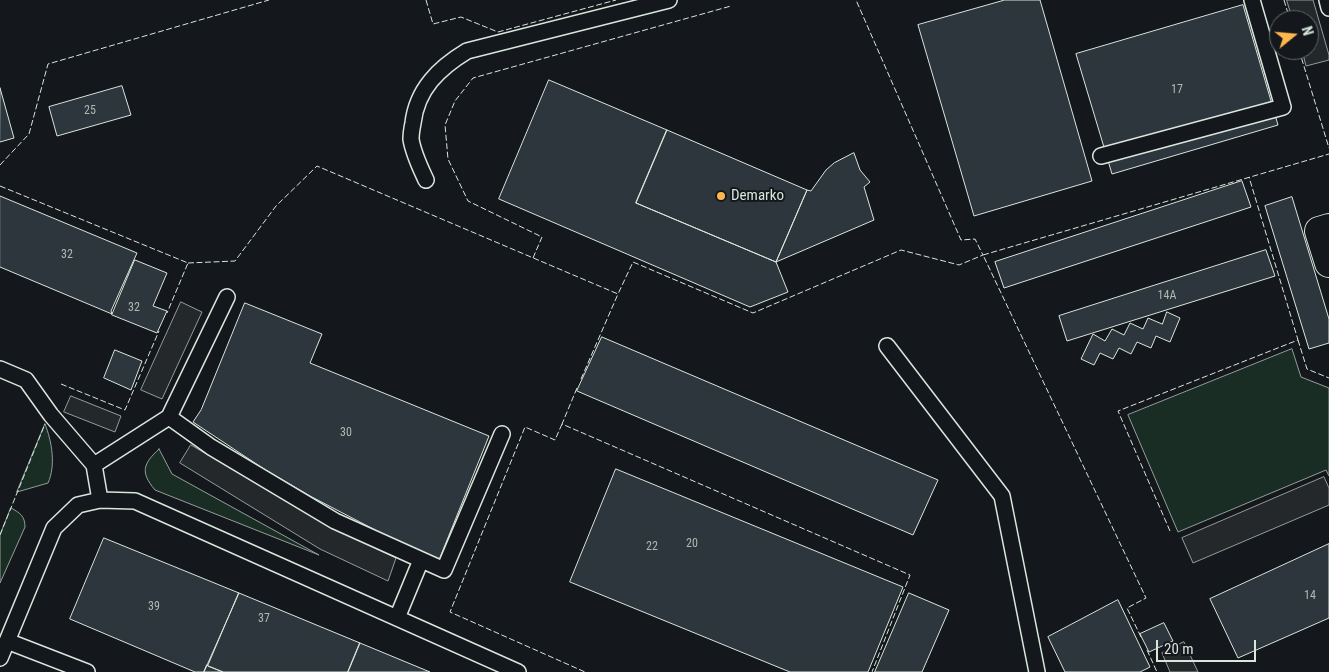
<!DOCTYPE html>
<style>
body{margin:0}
#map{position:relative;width:1329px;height:672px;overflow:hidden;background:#14181c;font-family:"Roboto Condensed",sans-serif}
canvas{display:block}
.north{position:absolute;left:1269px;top:10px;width:50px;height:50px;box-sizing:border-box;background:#14181c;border:1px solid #626a69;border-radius:50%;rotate:73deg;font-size:14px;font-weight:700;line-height:20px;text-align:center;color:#d8e6dc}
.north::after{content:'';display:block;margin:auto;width:18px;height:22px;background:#ffb74d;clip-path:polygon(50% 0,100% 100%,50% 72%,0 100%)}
.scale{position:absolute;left:1156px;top:640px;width:100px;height:22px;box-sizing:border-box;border:2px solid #d8e6dc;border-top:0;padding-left:6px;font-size:15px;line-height:18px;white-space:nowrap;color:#d8e6dc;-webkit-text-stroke:4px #14181c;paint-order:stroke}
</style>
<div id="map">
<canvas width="1329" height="672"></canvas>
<div class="north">N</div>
<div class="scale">20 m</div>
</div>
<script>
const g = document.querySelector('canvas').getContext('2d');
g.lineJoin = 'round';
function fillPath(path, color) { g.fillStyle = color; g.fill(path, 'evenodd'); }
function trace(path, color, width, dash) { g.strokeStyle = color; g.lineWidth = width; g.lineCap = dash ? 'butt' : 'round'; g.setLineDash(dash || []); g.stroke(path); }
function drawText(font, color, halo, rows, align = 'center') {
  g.font = font + ' "Roboto Condensed",sans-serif'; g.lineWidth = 4; g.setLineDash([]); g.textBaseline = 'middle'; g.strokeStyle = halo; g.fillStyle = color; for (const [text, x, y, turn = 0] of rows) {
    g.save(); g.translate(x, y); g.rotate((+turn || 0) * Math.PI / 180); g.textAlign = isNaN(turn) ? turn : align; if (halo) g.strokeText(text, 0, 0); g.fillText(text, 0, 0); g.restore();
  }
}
const green = new Path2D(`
 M 1292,349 L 1301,377 L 1329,388 L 1329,476 L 1326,470 L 1178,532 L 1128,415 Z
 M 45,424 C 52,442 56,465 48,483 L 17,492 Z
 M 159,449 L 172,474 L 319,555 L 155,490 C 140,472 143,464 159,449 Z
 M 11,508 C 20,513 25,516 25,527 L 0,583 L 0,535 Z`);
fillPath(green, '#1a2d24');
trace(green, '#939e99', 1);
const parking = new Path2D(`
 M 1287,0 L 1313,0 L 1329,55 L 1329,60 L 1306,66 L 1302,50 L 1309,50 L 1309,20 L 1293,20 Z
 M 181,302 L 202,312 L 162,399 L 141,390 Z
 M 71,396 L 121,416 L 115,432 L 64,412 Z
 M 191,445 L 330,527 L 396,558 L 388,581 L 320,549 L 180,463 Z
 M 1324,477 L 1329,488 L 1329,505 L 1193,563 L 1182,538 Z
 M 1184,642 L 1198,672 L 1170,672 L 1162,653 Z`);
fillPath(parking, '#24282b');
trace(parking, '#939e99', 1);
const building = new Path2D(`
 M 1005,0 L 1040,0 L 1092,181 L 974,216 L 918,25 Z
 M 1243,5 L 1278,125 L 1112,174 L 1076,54 Z
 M 549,80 L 667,130 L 636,203 L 776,262 L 788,292 L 750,307 L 499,199 Z
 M 122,86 L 131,115 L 57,136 L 49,107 Z
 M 0,88 L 14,138 L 0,142 Z
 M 667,130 L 807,190 L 776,262 L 636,203 Z
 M 854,153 L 860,170 L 870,182 L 864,187 L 874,220 L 776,262 L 807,190 L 811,191 L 826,170 L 834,163 Z
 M 1242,181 L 1251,207 L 1004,288 L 995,262 Z
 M 0,196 L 137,253 L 111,311 L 112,314 L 0,267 Z
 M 1292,197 L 1329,319 L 1329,343 L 1309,349 L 1265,206 Z
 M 1266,250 L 1275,276 L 1067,341 L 1059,316 Z
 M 135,260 L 167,273 L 153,306 L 167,311 L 157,333 L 112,315 Z
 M 245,303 L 322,334 L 310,363 L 489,436 L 439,560 L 381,533 L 310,496 L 264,469 L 193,422 L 201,410 Z
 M 1167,312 L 1180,318 L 1170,342 L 1156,336 L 1151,348 L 1137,342 L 1131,354 L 1119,348 L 1113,359 L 1100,353 L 1094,365 L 1081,359 L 1093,334 L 1105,341 L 1112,329 L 1124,335 L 1130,323 L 1143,329 L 1148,318 L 1162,324 Z
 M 602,337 L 938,480 L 913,535 L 577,391 Z
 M 115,350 L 142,361 L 131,390 L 104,378 Z
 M 616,469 L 903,587 L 868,672 L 790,672 L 570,582 Z
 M 104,538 L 239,593 L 204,672 L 195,672 L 70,619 Z
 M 1329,544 L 1329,618 L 1238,658 L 1210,599 Z
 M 239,593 L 360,643 L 348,672 L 223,672 L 208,666 Z
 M 909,593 L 949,610 L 922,672 L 875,672 Z
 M 1118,600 L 1150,667 L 1140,672 L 1065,672 L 1048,637 Z
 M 1164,623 L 1173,641 L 1149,652 L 1140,634 Z
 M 360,643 L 430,672 L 348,672 Z
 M 207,665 L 208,666 L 223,672 L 204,672 Z`);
fillPath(building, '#2c363c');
trace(building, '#d8e6dc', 1);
const lane = new Path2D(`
 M 1327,0 L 1329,8
 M 1101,156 L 1283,107 L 1252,0
 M 426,180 C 420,167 413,153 411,139 C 411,134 412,128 413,123 C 417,89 439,68 467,51 L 669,0
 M 887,346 L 1002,496 L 1037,672
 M 0,369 L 26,380 L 51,415 L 94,465 L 100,500
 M 169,417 L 227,297
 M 94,465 L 169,417 L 211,447 L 335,521 L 444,570 L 502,434
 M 397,618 L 421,560
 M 7,641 L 87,672
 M 0,658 L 54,528 L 78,505 L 100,500 L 135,501 L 518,672`);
const street = new Path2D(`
 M 1329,228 L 1319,231 L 1329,263`);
trace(lane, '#d8e6dc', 18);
trace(street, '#d8e6dc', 30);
trace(lane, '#14181c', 15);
trace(street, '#14181c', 28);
trace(new Path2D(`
 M 426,0 L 433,24 L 461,17 L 498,32 L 616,0
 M 1284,0 L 1290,20
 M 1299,50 L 1329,148
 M 0,165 L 29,134 L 48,64 L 269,0
 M 0,186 L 188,263 L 167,313
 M 533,258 L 542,237 L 468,201 L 448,159 L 445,125 L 455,101 L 473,78 L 731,6
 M 188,263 L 235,261 L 276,206 L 317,166 L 618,294 L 633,262 L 753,313 L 901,250 L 959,265 L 983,255 L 975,239 L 961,240 L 856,0
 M 1298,340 L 1307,369 L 1329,378
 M 581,379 L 618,294
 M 61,384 L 125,410 L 159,331
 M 577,388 L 562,424 L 910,575 L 872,672
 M 562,424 L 555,440 L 525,427 L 450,612 L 585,672
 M 1170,531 L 1118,411 L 1298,340 L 1249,177
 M 0,535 L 45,424
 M 1141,637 L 1127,608 L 1146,598 L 983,255 L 1329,154
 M 1147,650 L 1157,672`), '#d8e6dc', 1, [6, 2.5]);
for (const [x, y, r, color] of [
 [721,196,5,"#ffb74d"]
]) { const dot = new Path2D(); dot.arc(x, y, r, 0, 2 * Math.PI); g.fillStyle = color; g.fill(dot); trace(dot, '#14181c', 2); }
drawText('12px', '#adbab4', null, [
 ["17",1177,90],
 ["25",90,111],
 ["32",67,255],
 ["14A",1167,296],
 ["32",134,308],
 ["30",346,433],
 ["20",692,544],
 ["22",652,547],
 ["14",1310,596],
 ["39",154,607],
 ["37",264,619]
]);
drawText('15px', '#d8e6dc', '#14181c', [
 ["Demarko",731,196]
], 'left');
</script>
